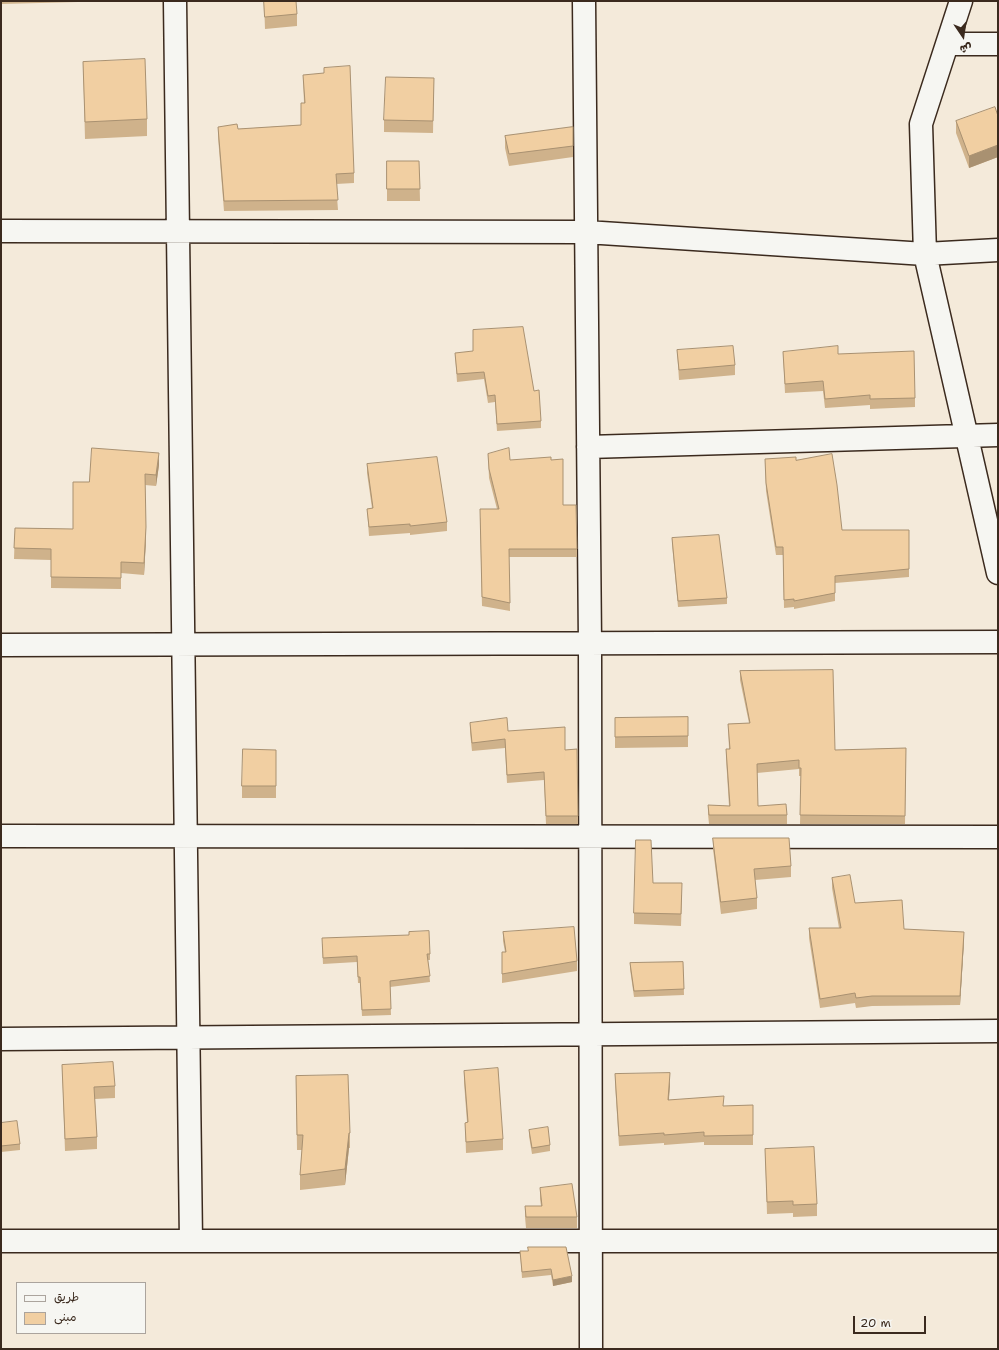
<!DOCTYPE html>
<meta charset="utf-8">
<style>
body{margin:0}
#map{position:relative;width:999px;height:1350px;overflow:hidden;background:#f4eada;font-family:"Shantell Sans","Playpen Sans Arabic",sans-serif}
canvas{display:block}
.frame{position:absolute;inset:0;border:2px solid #3b2a1e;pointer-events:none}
.legend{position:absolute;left:16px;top:1282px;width:130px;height:52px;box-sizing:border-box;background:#f6f6f2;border:1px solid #aba49d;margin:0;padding:5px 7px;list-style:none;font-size:12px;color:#3b2a1e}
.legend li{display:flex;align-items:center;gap:8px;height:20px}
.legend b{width:20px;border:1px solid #aba49d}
.north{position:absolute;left:943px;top:16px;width:40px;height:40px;-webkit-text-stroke:3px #f6f6f2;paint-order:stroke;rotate:167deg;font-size:11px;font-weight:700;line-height:16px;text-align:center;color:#3b2a1e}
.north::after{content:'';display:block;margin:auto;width:14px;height:18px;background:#3b2a1e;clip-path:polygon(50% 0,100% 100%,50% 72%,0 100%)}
.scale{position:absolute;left:853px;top:1316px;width:73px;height:18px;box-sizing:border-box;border:2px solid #3b2a1e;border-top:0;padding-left:5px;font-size:12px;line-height:14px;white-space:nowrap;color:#3b2a1e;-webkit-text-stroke:3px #f6f6f2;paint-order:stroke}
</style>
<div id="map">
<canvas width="999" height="1350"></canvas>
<div class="frame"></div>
<ul class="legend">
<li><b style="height:5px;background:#f6f6f2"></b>طريق</li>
<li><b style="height:11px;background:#f1cfa2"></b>مبنى</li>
</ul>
<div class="north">ش</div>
<div class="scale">20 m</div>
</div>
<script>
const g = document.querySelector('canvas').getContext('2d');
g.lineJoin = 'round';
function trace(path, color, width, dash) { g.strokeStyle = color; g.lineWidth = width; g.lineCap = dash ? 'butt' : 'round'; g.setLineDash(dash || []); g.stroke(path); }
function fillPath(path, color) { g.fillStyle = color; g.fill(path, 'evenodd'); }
const minor = new Path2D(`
 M 175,1 L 191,1241
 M 584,1 L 590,643 L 591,1349
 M 961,1 L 921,124 L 925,254 L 998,573
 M 947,44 L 998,44
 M 1,231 L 586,232 L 925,254 L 998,250
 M 588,447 L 998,435
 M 1,645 L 998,642
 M 1,836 L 998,837
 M 1,1039 L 998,1031
 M 1,1241 L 998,1241`);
trace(minor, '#3b2a1e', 25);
trace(minor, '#f6f6f2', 22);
fillPath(new Path2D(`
 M 1,1 L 78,1 L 78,2 L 1,4 Z
 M 264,1 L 297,14 L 297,26 L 265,29 Z
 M 83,62 L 147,119 L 147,136 L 85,139 Z
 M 303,75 L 354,173 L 354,183 L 336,184 L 338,210 L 224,211 L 218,137 L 218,127 L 238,129 L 301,125 L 301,103 L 304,103 Z
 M 434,78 L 433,133 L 384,132 L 384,120 Z
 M 998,116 L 998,157 L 969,168 L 956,133 L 956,121 Z
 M 573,127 L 573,157 L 509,166 L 505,148 L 505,136 Z
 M 387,161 L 419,161 L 420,201 L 387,201 Z
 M 677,350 L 735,365 L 735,375 L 679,380 Z
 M 783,352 L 838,354 L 915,398 L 915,407 L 870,409 L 870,405 L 825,408 L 823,391 L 785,393 Z
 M 455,353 L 534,391 L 541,421 L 541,428 L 497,431 L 495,402 L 488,403 L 484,379 L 457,382 Z
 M 488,454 L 510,460 L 551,460 L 563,505 L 577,549 L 577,557 L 509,557 L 510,611 L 482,606 L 480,518 L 497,509 L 489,478 Z
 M 765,459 L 796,460 L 842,530 L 909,530 L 909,577 L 835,583 L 835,601 L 794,609 L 794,607 L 784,608 L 783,555 L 776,555 L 766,491 Z
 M 367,464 L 447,522 L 447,531 L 410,535 L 410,533 L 369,536 L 367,509 L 372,508 L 367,473 Z
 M 159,465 L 156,486 L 145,485 L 146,539 L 144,575 L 121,573 L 121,589 L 51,588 L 51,560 L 14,559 L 15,528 L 73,529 L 89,482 Z
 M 672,538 L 727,598 L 727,604 L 678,607 L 672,544 Z
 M 740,671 L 835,750 L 906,748 L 905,824 L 800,824 L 801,776 L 799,776 L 799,769 L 757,773 L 758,806 L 787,815 L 787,824 L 709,824 L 708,814 L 708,805 L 729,806 L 726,758 L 726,749 L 729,749 L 728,724 L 749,723 L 740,680 Z
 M 688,717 L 688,747 L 615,748 L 615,718 Z
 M 470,723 L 508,731 L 565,750 L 577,749 L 578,824 L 546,824 L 544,780 L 507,783 L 505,748 L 472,751 L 470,732 Z
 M 276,750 L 276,798 L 242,798 L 242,786 Z
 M 713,838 L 791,866 L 791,877 L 755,880 L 757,898 L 757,909 L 721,914 L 713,849 Z
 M 832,878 L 855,903 L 904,929 L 964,941 L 960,1005 L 872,1006 L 856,1008 L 855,1003 L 820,1008 L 809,938 L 809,928 L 839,928 L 832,888 Z
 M 682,895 L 681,926 L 634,924 L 634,913 Z
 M 503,932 L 577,961 L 577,971 L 502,983 L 502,952 L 505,952 L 503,941 Z
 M 322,944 L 430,954 L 430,960 L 428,960 L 430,982 L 390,987 L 391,1015 L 362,1016 L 360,983 L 358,983 L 357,962 L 323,964 Z
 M 683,962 L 684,995 L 634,997 L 630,969 L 630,963 Z
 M 62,1065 L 115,1086 L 115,1098 L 95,1099 L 97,1137 L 97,1149 L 65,1151 Z
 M 464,1071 L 503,1139 L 503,1150 L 466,1153 L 465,1123 L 467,1122 L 464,1082 Z
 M 615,1074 L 670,1083 L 669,1100 L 724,1106 L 753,1105 L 753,1145 L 704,1145 L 704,1142 L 664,1145 L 664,1143 L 619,1146 L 615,1083 Z
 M 296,1076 L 350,1133 L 350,1148 L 349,1148 L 345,1185 L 300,1190 L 300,1175 L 302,1150 L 297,1150 Z
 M 1,1123 L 20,1144 L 20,1150 L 1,1152 Z
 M 529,1130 L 550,1145 L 550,1151 L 532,1154 L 529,1136 Z
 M 765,1149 L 817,1204 L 817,1216 L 793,1217 L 793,1213 L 767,1214 Z
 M 540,1188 L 577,1217 L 577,1228 L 526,1228 L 525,1217 L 525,1206 L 541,1206 L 540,1199 Z
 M 520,1251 L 572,1282 L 553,1286 L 551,1275 L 522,1278 Z`), '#cfb28b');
fillPath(new Path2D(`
 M 998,145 L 998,157 L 969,168 L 969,156 Z
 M 159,453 L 159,465 L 156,486 L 156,475 Z
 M 146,527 L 146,539 L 144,575 L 144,563 Z
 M 964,932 L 964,941 L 960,1005 L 960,996 Z
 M 670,1073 L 670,1083 L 668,1110 L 668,1100 Z
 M 349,1133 L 349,1148 L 345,1185 L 345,1169 Z
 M 572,1276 L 572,1282 L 553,1286 L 553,1280 Z`), '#a99171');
const building = new Path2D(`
 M 264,1 L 296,1 L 297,14 L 265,17 Z
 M 145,59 L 147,119 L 85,122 L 83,62 Z
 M 350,66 L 354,173 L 336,174 L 338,200 L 224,201 L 218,127 L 237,124 L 238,129 L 301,125 L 301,103 L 305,103 L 303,75 L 324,73 L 324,68 Z
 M 386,77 L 434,78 L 433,121 L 384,120 Z
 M 995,107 L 998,116 L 998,145 L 969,156 L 956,121 Z
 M 573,127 L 573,146 L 509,154 L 505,136 Z
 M 387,161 L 419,161 L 420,189 L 387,189 Z
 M 523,327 L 534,391 L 539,390 L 541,421 L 497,424 L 495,395 L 488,396 L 484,372 L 457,374 L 455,353 L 473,351 L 473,330 Z
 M 733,346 L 735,365 L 679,370 L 677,350 Z
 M 838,346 L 838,354 L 914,351 L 915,398 L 870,399 L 870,395 L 825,399 L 823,381 L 785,384 L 783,352 Z
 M 92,448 L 159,453 L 156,475 L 145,474 L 146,527 L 144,563 L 121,562 L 121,578 L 51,577 L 51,549 L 14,548 L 15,528 L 73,529 L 73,482 L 89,482 Z
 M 509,448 L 510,460 L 551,457 L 551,460 L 563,459 L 563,505 L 576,505 L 577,549 L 509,549 L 510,603 L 482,597 L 480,509 L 499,509 L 489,469 L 488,454 Z
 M 832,454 L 837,485 L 842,530 L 909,530 L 909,569 L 835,576 L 835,593 L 794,601 L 794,599 L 784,600 L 783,547 L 776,547 L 766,483 L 765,459 L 796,457 L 796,460 Z
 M 437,457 L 447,522 L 410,526 L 410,524 L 369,527 L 367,509 L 373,508 L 367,464 Z
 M 719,535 L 727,598 L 678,601 L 672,538 Z
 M 833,670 L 835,750 L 906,748 L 905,816 L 800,815 L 801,768 L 799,768 L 799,760 L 757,764 L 758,806 L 786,804 L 787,815 L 709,815 L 708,805 L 730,806 L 726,749 L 730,749 L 728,724 L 750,723 L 740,671 Z
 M 688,717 L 688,736 L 615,737 L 615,718 Z
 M 507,718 L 508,731 L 565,727 L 565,750 L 577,749 L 578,816 L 546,816 L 544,772 L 507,775 L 505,739 L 472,743 L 470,723 Z
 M 243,749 L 276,750 L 276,786 L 242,786 Z
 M 713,838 L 789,838 L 791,866 L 754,869 L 757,898 L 721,902 Z
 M 636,840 L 651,840 L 653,883 L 682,883 L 681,914 L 634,913 Z
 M 850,875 L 855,903 L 902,900 L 904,929 L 964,932 L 960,996 L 872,996 L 856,998 L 855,993 L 820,999 L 809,928 L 841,928 L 832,878 Z
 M 574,927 L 577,961 L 502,974 L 502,952 L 506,952 L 503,932 Z
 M 429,931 L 430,954 L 427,954 L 430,976 L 390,981 L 391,1009 L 362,1010 L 360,977 L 358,977 L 357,956 L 323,958 L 322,938 L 409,935 L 409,932 Z
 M 683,962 L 684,989 L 634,991 L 630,963 Z
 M 113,1062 L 115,1086 L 94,1087 L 97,1137 L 65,1139 L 62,1065 Z
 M 498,1068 L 503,1139 L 466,1142 L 465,1123 L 468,1122 L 464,1071 Z
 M 670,1073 L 668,1100 L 724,1096 L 723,1106 L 753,1105 L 753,1135 L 704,1136 L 704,1132 L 664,1135 L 664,1133 L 619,1136 L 615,1074 Z
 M 348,1075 L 350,1133 L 349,1133 L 345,1169 L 300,1175 L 303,1135 L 297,1135 L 296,1076 Z
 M 17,1121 L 20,1144 L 1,1146 L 1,1123 Z
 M 548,1127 L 550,1145 L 532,1148 L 529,1130 Z
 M 814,1147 L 817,1204 L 793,1205 L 793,1201 L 767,1202 L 765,1149 Z
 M 572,1184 L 577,1217 L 526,1217 L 525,1206 L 542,1206 L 540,1188 Z
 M 528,1247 L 566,1247 L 572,1276 L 553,1280 L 551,1269 L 522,1272 L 520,1251 L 528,1251 Z`);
fillPath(building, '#f1cfa2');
trace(building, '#a99171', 1);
</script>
